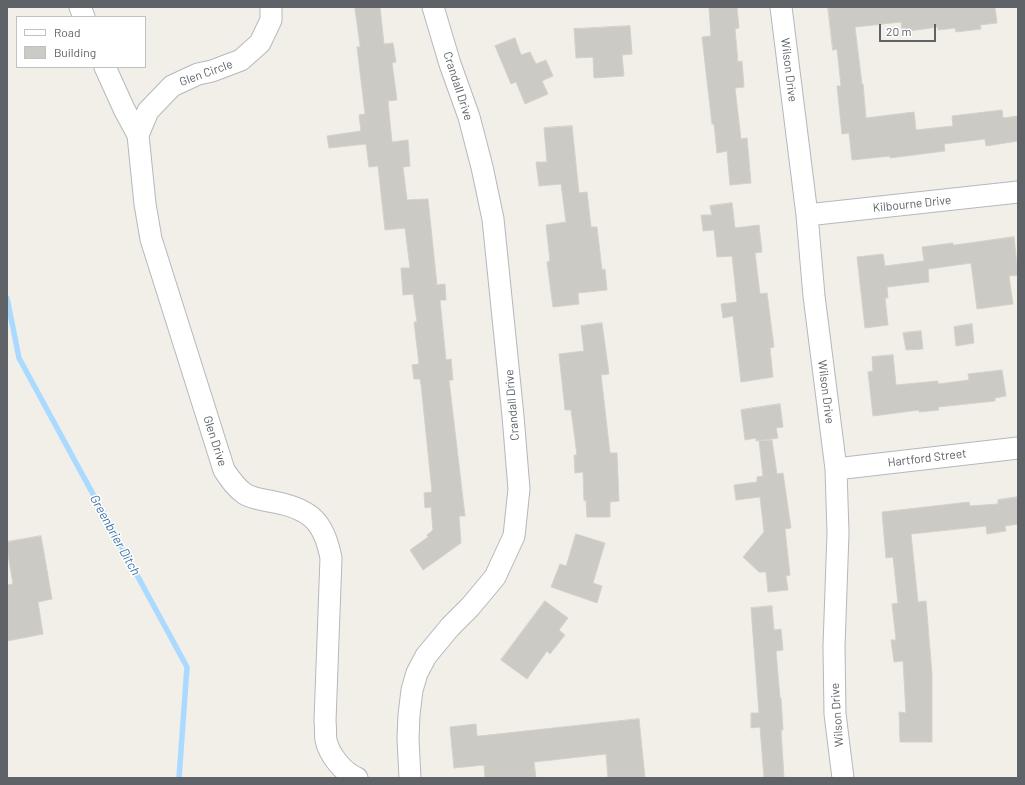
<!DOCTYPE html>
<style>
body{margin:0}
#map{position:relative;width:1025px;height:785px;overflow:hidden;background:#f1efe8;font-family:Barlow,sans-serif}
canvas{display:block}
.frame{position:absolute;inset:0;border:8px solid #5f6368;pointer-events:none}
.legend{position:absolute;left:16px;top:16px;width:130px;height:52px;box-sizing:border-box;background:#fff;border:1px solid #bfc1c3;margin:0;padding:5px 7px;list-style:none;font-size:12px;color:#5f6368}
.legend li{display:flex;align-items:center;gap:8px;height:20px}
.legend b{width:20px;border:1px solid #bfc1c3}
.scale{position:absolute;left:879px;top:24px;width:57px;height:18px;box-sizing:border-box;border:2px solid #5f6368;border-top:0;padding-left:5px;font-size:12px;line-height:14px;white-space:nowrap;color:#5f6368;-webkit-text-stroke:3px #fff;paint-order:stroke}
</style>
<div id="map">
<canvas width="1025" height="785"></canvas>
<div class="frame"></div>
<ul class="legend">
<li><b style="height:5px;background:#fff"></b>Road</li>
<li><b style="height:11px;background:#cccac5"></b>Building</li>
</ul>
<div class="scale">20 m</div>
</div>
<script>
const g = document.querySelector('canvas').getContext('2d');
g.lineJoin = 'round';
function trace(path, color, width, dash) { g.strokeStyle = color; g.lineWidth = width; g.lineCap = dash ? 'butt' : 'round'; g.setLineDash(dash || []); g.stroke(path); }
function fillPath(path, color) { g.fillStyle = color; g.fill(path, 'evenodd'); }
function drawText(font, color, halo, rows, align = 'center') {
  g.font = font + ' Barlow,sans-serif'; g.lineWidth = 3; g.setLineDash([]); g.textBaseline = 'middle'; g.strokeStyle = halo; g.fillStyle = color; for (const [text, x, y, turn = 0] of rows) {
    g.save(); g.translate(x, y); g.rotate((+turn || 0) * Math.PI / 180); g.textAlign = isNaN(turn) ? turn : align; if (halo) g.strokeText(text, 0, 0); g.fillText(text, 0, 0); g.restore();
  }
}
trace(new Path2D(`
 M 7,298 L 19,358 L 187,667 L 179,778`), '#aadaff', 5.5);
const building = new Path2D(`
 M 355,7 L 380,7 L 384,44 L 393,43 L 396,62 L 392,63 L 397,100 L 388,101 L 392,142 L 408,140 L 410,166 L 403,167 L 407,200 L 428,199 L 437,285 L 445,284 L 446,300 L 440,300 L 446,360 L 451,359 L 453,380 L 449,380 L 465,516 L 459,516 L 461,543 L 423,570 L 410,550 L 428,537 L 427,535 L 433,530 L 431,507 L 425,508 L 424,493 L 432,492 L 421,384 L 420,379 L 414,379 L 412,365 L 419,364 L 414,322 L 417,322 L 413,294 L 403,295 L 401,268 L 410,268 L 405,228 L 385,230 L 378,166 L 369,167 L 366,144 L 329,148 L 327,136 L 361,131 L 359,115 L 365,114 L 357,47 L 360,47 Z
 M 717,7 L 737,7 L 739,28 L 735,29 L 738,62 L 742,61 L 744,87 L 735,88 L 741,139 L 747,138 L 751,183 L 730,185 L 727,151 L 717,153 L 714,124 L 712,124 L 702,37 L 711,36 L 709,8 Z
 M 828,7 L 995,7 L 997,23 L 980,25 L 981,29 L 956,32 L 955,28 L 938,30 L 938,27 L 902,32 L 901,22 L 855,27 L 862,84 L 863,84 L 866,118 L 914,112 L 916,130 L 953,126 L 952,116 L 1002,110 L 1003,118 L 1018,116 L 1018,141 L 986,146 L 985,139 L 944,144 L 945,151 L 890,158 L 890,156 L 852,160 L 849,133 L 842,134 L 837,86 L 841,86 L 837,49 L 833,50 Z
 M 630,26 L 632,54 L 622,55 L 624,76 L 594,78 L 593,57 L 576,58 L 574,29 Z
 M 515,38 L 521,55 L 530,52 L 536,64 L 546,60 L 553,76 L 542,81 L 548,94 L 525,104 L 516,82 L 511,84 L 495,46 Z
 M 572,126 L 579,193 L 587,192 L 591,227 L 597,227 L 602,270 L 605,269 L 607,290 L 578,293 L 579,304 L 553,307 L 547,262 L 550,261 L 546,225 L 566,222 L 561,184 L 539,186 L 536,162 L 547,162 L 544,128 Z
 M 732,203 L 735,228 L 759,225 L 762,252 L 755,253 L 760,294 L 767,293 L 774,347 L 770,348 L 773,377 L 741,382 L 733,316 L 723,318 L 721,304 L 737,302 L 732,256 L 717,257 L 714,230 L 703,231 L 701,215 L 712,215 L 710,206 Z
 M 1014,237 L 1018,275 L 1009,276 L 1013,304 L 977,309 L 971,263 L 928,269 L 929,282 L 887,287 L 888,298 L 885,298 L 888,325 L 865,328 L 857,257 L 883,254 L 885,266 L 924,261 L 922,247 L 953,243 L 953,245 Z
 M 602,323 L 609,374 L 601,375 L 610,453 L 617,453 L 619,501 L 610,502 L 610,517 L 587,517 L 586,500 L 584,501 L 583,472 L 575,473 L 574,455 L 577,455 L 571,410 L 565,410 L 559,354 L 584,351 L 581,326 Z
 M 972,324 L 974,343 L 956,346 L 954,327 Z
 M 921,331 L 923,349 L 906,350 L 903,333 Z
 M 893,355 L 896,385 L 938,381 L 938,384 L 969,380 L 968,374 L 1002,370 L 1006,396 L 995,398 L 995,401 L 938,407 L 939,410 L 919,412 L 919,410 L 873,416 L 868,372 L 873,371 L 872,357 Z
 M 780,404 L 783,427 L 776,428 L 778,438 L 756,441 L 756,438 L 745,440 L 741,410 Z
 M 772,440 L 777,474 L 783,473 L 791,528 L 785,529 L 790,575 L 786,576 L 788,590 L 768,592 L 766,572 L 759,572 L 743,557 L 764,532 L 760,497 L 736,500 L 734,485 L 757,482 L 757,477 L 763,476 L 759,441 Z
 M 1018,497 L 1018,524 L 1005,526 L 1006,531 L 987,534 L 986,526 L 911,534 L 918,602 L 926,601 L 932,674 L 932,742 L 900,742 L 899,712 L 906,713 L 903,661 L 894,662 L 891,640 L 896,640 L 892,604 L 898,603 L 893,557 L 886,558 L 882,512 L 969,502 L 970,506 L 998,504 L 998,500 Z
 M 576,534 L 605,543 L 593,583 L 602,586 L 597,603 L 551,587 L 560,564 L 566,566 Z
 M 41,536 L 52,599 L 38,602 L 43,634 L 7,641 L 7,585 L 13,584 L 7,549 L 7,542 Z
 M 545,601 L 568,618 L 559,630 L 565,635 L 550,654 L 547,651 L 527,679 L 501,660 Z
 M 772,606 L 774,630 L 781,629 L 783,650 L 776,651 L 780,698 L 781,698 L 783,730 L 781,730 L 784,778 L 764,778 L 760,727 L 751,728 L 751,713 L 759,713 L 751,608 Z
 M 639,719 L 645,778 L 608,778 L 606,754 L 534,762 L 536,778 L 485,778 L 484,765 L 454,768 L 450,727 L 476,724 L 477,736 Z`);
fillPath(building, '#cccac5');
trace(building, '#d6d1c6', 1);
const minor = new Path2D(`
 M 80,7 L 84,17
 M 781,7 L 807,215 L 814,296 L 836,469 L 838,533 L 834,646 L 835,714 L 843,778
 M 105,67 L 124,109 L 138,135 L 148,111 L 172,86 L 198,74 L 212,71 L 241,60 L 260,43 L 271,20 L 271,7
 M 138,135 L 145,204 L 151,239 L 224,470 C 230,479 236,488 245,494 C 253,499 265,500 274,502 C 311,509 324,522 331,558 L 325,721 C 326,728 325,734 326,740 C 329,755 344,773 357,778
 M 807,215 L 1018,192
 M 836,469 L 1018,448
 M 410,778 L 408,739 L 409,715 L 412,690 L 417,673 L 426,656 L 450,627 L 470,607 L 495,577 L 514,536 L 519,489 L 513,416 L 493,219 L 482,167 L 469,117 L 450,64 L 433,7`);
trace(minor, '#b5b8bc', 23);
trace(minor, '#fff', 21);
drawText('12px', '#5f6368', '#fff', [
 ["Wilson Drive",789,70,83],
 ["Glen Circle",206,73,-20],
 ["Crandall Drive",458,86,72],
 ["Kilbourne Drive",912,204,-6],
 ["Wilson Drive",826,392,83],
 ["Crandall Drive",512,405,-95],
 ["Glen Drive",215,441,72],
 ["Hartford Street",927,458,-7],
 ["Wilson Drive",837,715,-94]
]);
drawText('italic 13px', '#4174aa', '#fff', [
 ["Greenbrier Ditch",115,535,61]
]);
</script>
